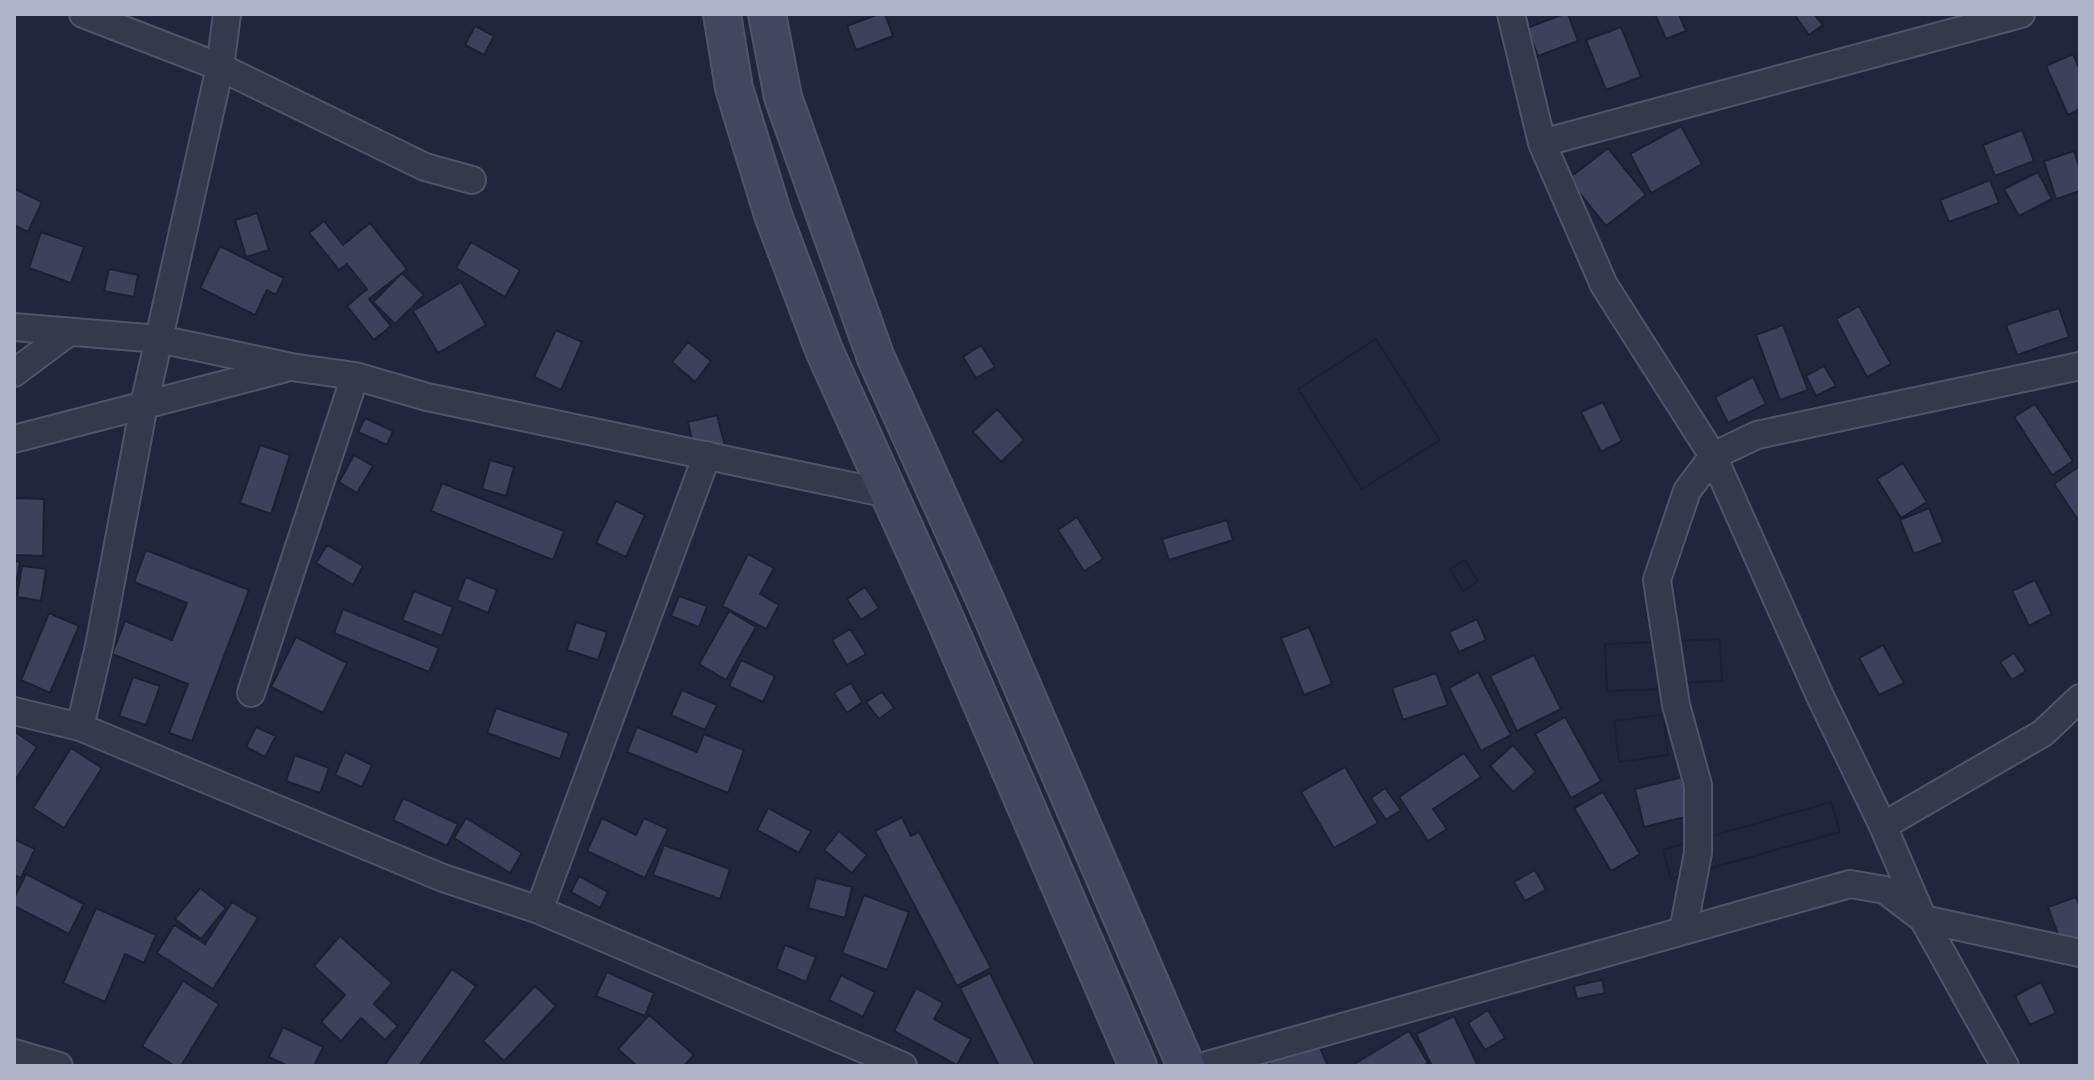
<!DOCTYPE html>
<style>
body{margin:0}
#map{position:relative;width:2094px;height:1080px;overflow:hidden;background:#20263c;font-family:"PT Sans",sans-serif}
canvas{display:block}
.frame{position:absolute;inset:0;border:16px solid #afb4c8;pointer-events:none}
</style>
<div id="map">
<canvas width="2094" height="1080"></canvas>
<div class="frame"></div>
</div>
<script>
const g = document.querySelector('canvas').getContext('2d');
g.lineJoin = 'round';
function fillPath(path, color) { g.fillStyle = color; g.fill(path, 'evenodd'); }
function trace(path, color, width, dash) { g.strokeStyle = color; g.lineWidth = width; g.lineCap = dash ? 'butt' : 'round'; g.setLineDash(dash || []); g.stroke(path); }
const building = new Path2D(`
 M 879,14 L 885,14 L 893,36 L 856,50 L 847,26 Z
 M 1564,14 L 1568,14 L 1578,41 L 1538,56 L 1527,28 Z
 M 1655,14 L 1679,14 L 1686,31 L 1666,39 Z
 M 1794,14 L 1814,14 L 1823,25 L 1809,35 Z
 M 475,26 L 494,36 L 484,55 L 465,45 Z
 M 1621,27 L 1641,77 L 1606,90 L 1586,40 Z
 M 2073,54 L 2080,70 L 2080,109 L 2068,115 L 2046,66 Z
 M 1681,126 L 1702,164 L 1651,193 L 1630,154 Z
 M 2022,130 L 2034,161 L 1995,176 L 1983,145 Z
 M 1608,148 L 1646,195 L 1606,226 L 1568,179 Z
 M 2074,151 L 2080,169 L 2080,191 L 2056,199 L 2044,161 Z
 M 2038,172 L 2052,199 L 2019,216 L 2004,189 Z
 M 1990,180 L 1999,203 L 1949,222 L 1940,200 Z
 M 15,189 L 42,202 L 28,232 L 14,225 Z
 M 257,213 L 269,250 L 246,257 L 235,220 Z
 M 324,221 L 343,245 L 370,223 L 407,269 L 369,299 L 391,326 L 374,340 L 347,306 L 367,289 L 347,264 L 339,270 L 309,233 Z
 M 41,232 L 84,247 L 71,283 L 29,268 Z
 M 471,242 L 520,270 L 505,297 L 456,268 Z
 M 220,246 L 284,278 L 276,295 L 267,290 L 255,315 L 200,288 Z
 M 109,269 L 138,275 L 134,297 L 104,291 Z
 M 402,273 L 424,295 L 395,324 L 373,302 Z
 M 461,282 L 486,325 L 438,353 L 413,311 Z
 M 1859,306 L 1891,364 L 1867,377 L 1836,319 Z
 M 2059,308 L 2069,337 L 2017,355 L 2006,325 Z
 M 1783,325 L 1808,390 L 1780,400 L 1756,335 Z
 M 556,330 L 582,342 L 561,390 L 534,377 Z
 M 1376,339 L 1440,440 L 1362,489 L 1298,389 Z
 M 1376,339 L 1440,440 L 1362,489 L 1298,389 Z
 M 688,342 L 711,361 L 695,382 L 672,362 Z
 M 981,345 L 995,367 L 976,378 L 963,357 Z
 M 1824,366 L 1836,386 L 1816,396 L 1806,376 Z
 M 1753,377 L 1766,404 L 1728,423 L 1715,397 Z
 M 1603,402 L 1622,441 L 1601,452 L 1581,412 Z
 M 2035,404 L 2073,461 L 2052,475 L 2014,417 Z
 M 997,409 L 1024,440 L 1001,462 L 973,432 Z
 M 717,415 L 725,446 L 695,453 L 688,422 Z
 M 365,418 L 393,431 L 387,445 L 358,432 Z
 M 260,445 L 290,455 L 271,514 L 240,503 Z
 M 354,455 L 373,466 L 357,493 L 339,482 Z
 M 490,460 L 514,467 L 506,496 L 482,489 Z
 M 1903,463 L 1927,502 L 1901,518 L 1877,479 Z
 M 2080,466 L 2080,523 L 2054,484 Z
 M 442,483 L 564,531 L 553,560 L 431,511 Z
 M 14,498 L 44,499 L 43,556 L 14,555 Z
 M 616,501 L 645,515 L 626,557 L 596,543 Z
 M 1929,508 L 1943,542 L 1914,554 L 1900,520 Z
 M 1077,517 L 1103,559 L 1084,571 L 1058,530 Z
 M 1227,520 L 1233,540 L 1169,560 L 1162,539 Z
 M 327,545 L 363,566 L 353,585 L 316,563 Z
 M 146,550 L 249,590 L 192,741 L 169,733 L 188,684 L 112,654 L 125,621 L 172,640 L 187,603 L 134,582 Z
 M 748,554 L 774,568 L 760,594 L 779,605 L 766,629 L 722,606 Z
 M 1465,560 L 1478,581 L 1463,591 L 1450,569 Z
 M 1465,560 L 1478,581 L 1463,591 L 1450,569 Z
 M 14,561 L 20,562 L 14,596 Z
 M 22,566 L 46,569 L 41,601 L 17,597 Z
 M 466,577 L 497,590 L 488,613 L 457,600 Z
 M 2035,580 L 2052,614 L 2029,626 L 2012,591 Z
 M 865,587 L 879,608 L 861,620 L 847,599 Z
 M 414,591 L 453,607 L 442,636 L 402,620 Z
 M 679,596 L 707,606 L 699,627 L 671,616 Z
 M 343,609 L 439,648 L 429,672 L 334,633 Z
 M 729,611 L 756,627 L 726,680 L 699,664 Z
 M 49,613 L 79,626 L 50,693 L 21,680 Z
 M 1477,619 L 1486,640 L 1459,652 L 1449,632 Z
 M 576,622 L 607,632 L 598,660 L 567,650 Z
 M 1309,627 L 1332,684 L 1304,695 L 1281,638 Z
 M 850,629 L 866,654 L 847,665 L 832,640 Z
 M 296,637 L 347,663 L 323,713 L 271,687 Z
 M 1720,639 L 1722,681 L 1665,683 L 1665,689 L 1607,691 L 1605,644 Z
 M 1720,639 L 1722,681 L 1665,683 L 1665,689 L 1607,691 L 1605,644 Z
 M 1883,645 L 1904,683 L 1879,695 L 1859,658 Z
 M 2014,653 L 2026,671 L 2012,680 L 2000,662 Z
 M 1534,655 L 1561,709 L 1517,731 L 1490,676 Z
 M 741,660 L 775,676 L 763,702 L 729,686 Z
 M 1478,672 L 1511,735 L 1481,751 L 1449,688 Z
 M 1436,673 L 1448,705 L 1403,720 L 1392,688 Z
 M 133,677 L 160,686 L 146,725 L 119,716 Z
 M 851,683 L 862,702 L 847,713 L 834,693 Z
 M 682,690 L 717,705 L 705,730 L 671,715 Z
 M 882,692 L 894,708 L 879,719 L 866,702 Z
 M 496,708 L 569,733 L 560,759 L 487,733 Z
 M 1663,715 L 1668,755 L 1619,762 L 1614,721 Z
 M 1663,715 L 1668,755 L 1619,762 L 1614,721 Z
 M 1565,717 L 1601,781 L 1571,798 L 1535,734 Z
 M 256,727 L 276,736 L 265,757 L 246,747 Z
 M 637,727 L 697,752 L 704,734 L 744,750 L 728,793 L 627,752 Z
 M 14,731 L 37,747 L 14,782 Z
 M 1513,745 L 1536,772 L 1513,792 L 1490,766 Z
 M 71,748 L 102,768 L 64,828 L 33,808 Z
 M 345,752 L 372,765 L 362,787 L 335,775 Z
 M 1464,753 L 1481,777 L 1433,809 L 1447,829 L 1428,841 L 1399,797 Z
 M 295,755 L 329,768 L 320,793 L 286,781 Z
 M 1345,767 L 1378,823 L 1334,848 L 1301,792 Z
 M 1683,777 L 1693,815 L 1644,827 L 1635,789 Z
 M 1385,788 L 1401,810 L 1386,820 L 1371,798 Z
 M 1603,792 L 1640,854 L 1611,871 L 1574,808 Z
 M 403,798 L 458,824 L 447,846 L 393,820 Z
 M 1831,802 L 1840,832 L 1671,879 L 1663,850 Z
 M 1831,802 L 1840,832 L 1671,879 L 1663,850 Z
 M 768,808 L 811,831 L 799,853 L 757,830 Z
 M 902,817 L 911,836 L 919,832 L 991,968 L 957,986 L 875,831 Z
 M 466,818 L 522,853 L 510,873 L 454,838 Z
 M 602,818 L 636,835 L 644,818 L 668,829 L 645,878 L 587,851 Z
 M 839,831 L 867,855 L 852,873 L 824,850 Z
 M 14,839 L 35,849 L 21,878 L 14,875 Z
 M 664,845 L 730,869 L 720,899 L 653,875 Z
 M 1535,870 L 1546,890 L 1525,901 L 1514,882 Z
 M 26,874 L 84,904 L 69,934 L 14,906 L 14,898 Z
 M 579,876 L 608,892 L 600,908 L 571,892 Z
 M 816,878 L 852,887 L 845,918 L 808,908 Z
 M 200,888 L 226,908 L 201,939 L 175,919 Z
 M 864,895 L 909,912 L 887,970 L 842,953 Z
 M 2076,897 L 2080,906 L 2080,938 L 2062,945 L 2048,907 Z
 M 232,902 L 258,918 L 213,989 L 157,953 L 174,925 L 205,944 Z
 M 96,908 L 156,935 L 144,963 L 125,954 L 105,1002 L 63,983 Z
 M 340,936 L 392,983 L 374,1004 L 398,1026 L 385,1040 L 361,1018 L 341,1041 L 321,1022 L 345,995 L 314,966 Z
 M 785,945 L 816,957 L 806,982 L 776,969 Z
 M 452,969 L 476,986 L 419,1066 L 384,1066 Z
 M 607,972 L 654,993 L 645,1016 L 596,996 Z
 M 990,973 L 1036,1066 L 999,1066 L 960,988 Z
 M 841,975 L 875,992 L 863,1017 L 829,1000 Z
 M 1602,980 L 1605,993 L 1577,999 L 1574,986 Z
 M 183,981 L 219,1004 L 181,1066 L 175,1066 L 142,1046 Z
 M 2041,982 L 2056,1013 L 2030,1025 L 2015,996 Z
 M 535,986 L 556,1006 L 504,1061 L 483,1041 Z
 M 916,988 L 943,1003 L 934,1019 L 971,1039 L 957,1065 L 894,1031 Z
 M 1488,1010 L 1505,1038 L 1485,1050 L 1468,1023 Z
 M 649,1015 L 694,1055 L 684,1066 L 637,1066 L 618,1049 Z
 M 1454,1016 L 1478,1066 L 1432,1066 L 1416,1034 Z
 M 283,1027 L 323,1047 L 314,1066 L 288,1066 L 269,1057 Z
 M 1409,1031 L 1428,1063 L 1423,1066 L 1351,1066 Z
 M 1317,1041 L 1328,1066 L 1271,1066 L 1269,1061 Z`);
fillPath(building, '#3c425c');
trace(building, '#1b2033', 2);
const street = new Path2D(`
 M 83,14 L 220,67 L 425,167 L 472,180
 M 1511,14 L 1542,143 L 1604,285 L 1713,456 L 1820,696 L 1883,826 L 1923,919 L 2005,1066
 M 1542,143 L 2021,14
 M 14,327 L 159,339 L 291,367 L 355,376 L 427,397 L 889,494
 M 14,373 L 69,332
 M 14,439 L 283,369
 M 251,693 L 355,376
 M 14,711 L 80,727 L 443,878 L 539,910 L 903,1066
 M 80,727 L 99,646 L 144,405 L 220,67 L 227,14
 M 1883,826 L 2043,733 L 2080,698
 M 539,910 L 707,455
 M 1683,931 L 1698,853 L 1698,785 L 1676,705 L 1657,580 L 1687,491 L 1713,456 L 1757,435 L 2080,366
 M 14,1053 L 59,1066
 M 1204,1066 L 1850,884 L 1885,890 L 1923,919 L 2080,953`);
const secondary = new Path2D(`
 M 722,14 L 734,88 L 773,215 L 824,350 L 940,607 L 1138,1066
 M 767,14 L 783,97 L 876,358 L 986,602 L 1186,1066`);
trace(street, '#4f5467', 30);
trace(secondary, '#4f5467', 40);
trace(street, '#34394c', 26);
trace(secondary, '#42475f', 36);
</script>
